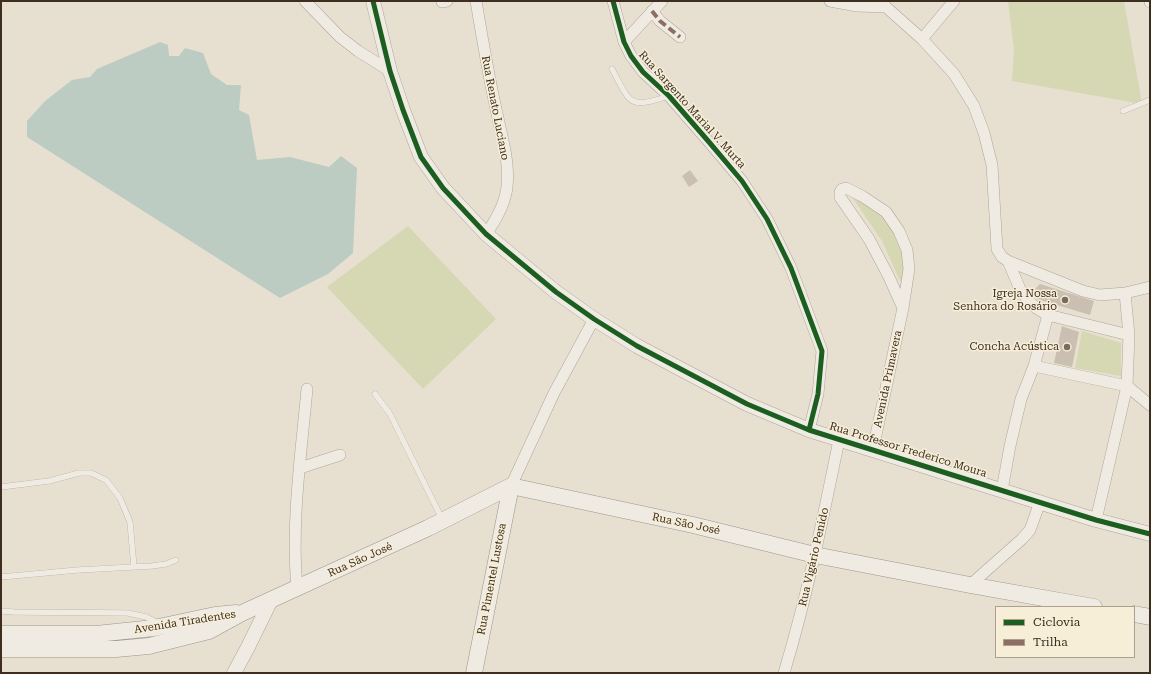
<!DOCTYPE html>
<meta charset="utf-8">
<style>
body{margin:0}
#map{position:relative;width:1151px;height:674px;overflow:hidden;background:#e7e0d1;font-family:"Roboto Serif",serif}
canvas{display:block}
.frame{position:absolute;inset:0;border:2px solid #3d2e20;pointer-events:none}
.legend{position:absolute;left:995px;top:606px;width:140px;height:52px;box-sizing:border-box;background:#f7eed8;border:1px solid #ada18e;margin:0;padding:5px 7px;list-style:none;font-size:12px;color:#3d2e20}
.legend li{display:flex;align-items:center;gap:8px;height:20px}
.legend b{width:20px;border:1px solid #ada18e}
</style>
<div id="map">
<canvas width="1151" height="674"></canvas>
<div class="frame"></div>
<ul class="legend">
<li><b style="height:5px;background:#1b5e20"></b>Ciclovia</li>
<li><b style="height:5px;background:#8d6e63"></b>Trilha</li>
</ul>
</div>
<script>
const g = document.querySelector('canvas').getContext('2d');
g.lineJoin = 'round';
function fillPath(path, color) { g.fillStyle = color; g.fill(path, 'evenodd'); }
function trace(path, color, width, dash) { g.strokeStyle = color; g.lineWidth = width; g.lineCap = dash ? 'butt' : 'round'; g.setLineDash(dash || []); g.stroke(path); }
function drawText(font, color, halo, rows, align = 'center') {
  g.font = font + ' "Roboto Serif",serif'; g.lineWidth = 3; g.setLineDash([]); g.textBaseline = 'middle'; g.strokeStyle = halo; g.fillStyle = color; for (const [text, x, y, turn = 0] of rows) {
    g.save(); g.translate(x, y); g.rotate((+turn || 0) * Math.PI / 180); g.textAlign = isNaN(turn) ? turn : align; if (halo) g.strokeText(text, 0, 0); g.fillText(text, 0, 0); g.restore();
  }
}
fillPath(new Path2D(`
 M 1008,1 L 1124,1 L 1142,104 L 1012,81 L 1014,50 Z
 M 850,194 L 882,212 L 907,255 L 901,283 L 882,241 Z
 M 408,226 L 496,319 L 423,389 L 327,287 Z
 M 1082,331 L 1121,343 L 1121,376 L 1075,368 Z`), '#d6d7b3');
fillPath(new Path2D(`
 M 160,42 L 168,45 L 169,56 L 179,56 L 185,48 L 203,53 L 211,74 L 227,85 L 241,85 L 239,110 L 249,115 L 257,160 L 290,157 L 329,167 L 341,156 L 357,168 L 353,253 L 328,274 L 280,298 L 27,137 L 27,121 L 45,101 L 72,80 L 90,77 L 97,69 Z`), '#bcccc2');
fillPath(new Path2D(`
 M 690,170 L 698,181 L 689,187 L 682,176 Z
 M 1040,284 L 1094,301 L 1090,315 L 1037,299 L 1034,290 Z
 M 1062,326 L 1079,332 L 1072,367 L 1054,363 Z`), '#cbbfb2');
const service = new Path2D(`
 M 612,69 C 631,104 628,109 669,96
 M 1123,111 L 1150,100
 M 375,394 L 390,414 L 442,519
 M 1,487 L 49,481 L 79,473 L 91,473 L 106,480 L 120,498 L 130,522 L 134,567
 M 1,577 L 78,570 L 152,566 L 166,564 L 176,560
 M 1,611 L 14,612 L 128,613 L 146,617 L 158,623`);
const minor = new Path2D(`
 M 305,1 L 340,37 L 358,51 L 390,71
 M 476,1 C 482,37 488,73 496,109 C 501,134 510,161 507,187 C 505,205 496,220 486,234
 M 613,1 L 624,42 L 631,56 L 643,72 L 669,96 L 709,142 L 742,181 L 767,219 L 791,268 L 822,351 L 818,394 L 809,430
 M 830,1 L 857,6 L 886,7
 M 881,1 L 886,7 L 922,39 L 954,74 L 974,106 L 984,133 L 992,165 L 997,249 L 1002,257 L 1008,261 L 1083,291 L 1100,295 L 1125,293 L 1150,287
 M 1150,1 L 1150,2
 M 442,2 L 447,1
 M 652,11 L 660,21 L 680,37
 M 922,39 L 954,1
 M 624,42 L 662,1
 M 1008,261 L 1020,289 L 1027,299 L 1036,308 L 1048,315 L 1129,335
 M 1034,366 L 1127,386 L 1150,405
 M 873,449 L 903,308 L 909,269 L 907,250 L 899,231 L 886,212 L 862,196 L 846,188 L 842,189 L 840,192 L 840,197 L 869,239 L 888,275 L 903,308
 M 300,468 L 340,455
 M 511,486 L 554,393 L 594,319
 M 1002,490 L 1010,446 L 1021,399 L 1034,366 L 1048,315
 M 1096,520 L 1127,386 L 1129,335 L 1125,293
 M 970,585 L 1022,539 L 1030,530 L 1040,502
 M 297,588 C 291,522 301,455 307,389
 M 784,673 C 807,597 823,518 839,440`);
const tertiary = new Path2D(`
 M 373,1 L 390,71 L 403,110 L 421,157 L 443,188 L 486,234 L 556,292 L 594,319 L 637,346 L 747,404 L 809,430 L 1096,520 L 1150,534
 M 234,673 L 248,647 L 271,600`);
const secondary = new Path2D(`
 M 1134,614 L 1150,617
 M 1,634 L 96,634 L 154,628 L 215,615 L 236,613
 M 1,649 L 116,649 L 149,646 L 209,631 L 242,613 L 428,528 L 511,486 L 693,525 L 815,555 L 970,585 L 1094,607
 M 474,673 L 511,486`);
trace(service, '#ada599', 6);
trace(minor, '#ada599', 12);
trace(tertiary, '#ada599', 15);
trace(secondary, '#9c958a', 17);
trace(service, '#efebe3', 5.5);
trace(minor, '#efebe3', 11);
trace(tertiary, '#efebe3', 14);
trace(secondary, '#efebe3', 16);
trace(new Path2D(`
 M 652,11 L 660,21 L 680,37`), '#8d6e63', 4, [8, 4]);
trace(new Path2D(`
 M 373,1 L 390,71 L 403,110 L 421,157 L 443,188 L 486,234 L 556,292 L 594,319 L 637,346 L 747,404 L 809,430 L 1096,520 L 1150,534
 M 613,1 L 624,42 L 631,56 L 643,72 L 669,96 L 709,142 L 742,181 L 767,219 L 791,268 L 822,351 L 818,394 L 809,430`), '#1b5e20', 5);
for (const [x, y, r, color] of [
 [1065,300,4,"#786c5e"],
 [1067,347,4,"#786c5e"]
]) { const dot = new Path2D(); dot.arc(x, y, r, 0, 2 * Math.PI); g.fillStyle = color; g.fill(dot); trace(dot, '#f7eed8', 1.5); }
drawText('11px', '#3d2e20', '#f7eed8', [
 ["Rua Renato Luciano",495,108,79],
 ["Rua Sargento Marial V. Murta",692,110,48],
 ["Avenida Primavera",888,379,-78],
 ["Rua Professor Frederico Moura",908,450,17],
 ["Rua São José",686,524,12],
 ["Rua Vigário Penido",814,557,-77],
 ["Rua São José",360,560,-24],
 ["Rua Pimentel Lustosa",492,579,-79],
 ["Avenida Tiradentes",185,622,-9]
]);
drawText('11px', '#3d2e20', '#f7eed8', [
 ["Igreja Nossa",1057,294],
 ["Senhora do Rosário",1057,307],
 ["Concha Acústica",1059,347]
], 'right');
</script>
